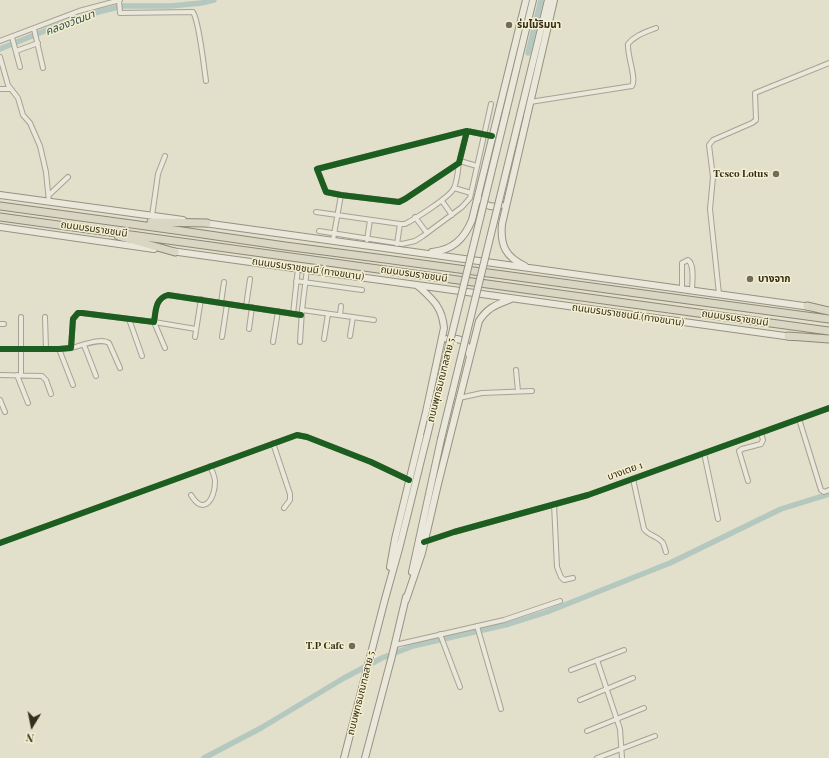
<!DOCTYPE html>
<meta charset="utf-8">
<style>
body{margin:0}
#map{position:relative;width:829px;height:758px;overflow:hidden;background:#e2dfca;font-family:"Playfair Display",serif}
canvas{display:block}
.north{position:absolute;left:12px;top:706px;width:40px;height:40px;-webkit-text-stroke:3px #f3efcf;paint-order:stroke;rotate:190deg;font-size:11px;font-weight:700;line-height:16px;text-align:center;color:#342c1c}
.north::after{content:'';display:block;margin:auto;width:14px;height:18px;background:#342c1c;clip-path:polygon(50% 0,100% 100%,50% 72%,0 100%)}
</style>
<div id="map">
<canvas width="829" height="758"></canvas>
<div class="north">N</div>
</div>
<script>
const g = document.querySelector('canvas').getContext('2d');
g.lineJoin = 'round';
function trace(path, color, width, dash) { g.strokeStyle = color; g.lineWidth = width; g.lineCap = dash ? 'butt' : 'round'; g.setLineDash(dash || []); g.stroke(path); }
function drawText(font, color, halo, rows, align = 'center') {
  g.font = font + ' "Playfair Display","Noto Sans Thai",serif'; g.lineWidth = 3; g.setLineDash([]); g.textBaseline = 'middle'; g.strokeStyle = halo; g.fillStyle = color; for (const [text, x, y, turn = 0] of rows) {
    g.save(); g.translate(x, y); g.rotate((+turn || 0) * Math.PI / 180); g.textAlign = isNaN(turn) ? turn : align; if (halo) g.strokeText(text, 0, 0); g.fillText(text, 0, 0); g.restore();
  }
}
trace(new Path2D(`
 M 0,49 L 59,25 L 98,12 L 123,6 L 171,6 L 201,3 L 214,0
 M 528,53 L 541,0
 M 204,758 L 261,728 L 344,678 L 382,658 L 413,646 L 509,624 L 547,612 L 670,563 L 781,509 L 829,494`), '#b5c8bf', 5.5);
const minor = new Path2D(`
 M 119,0 L 120,13 L 193,12 C 199,21 204,67 206,81
 M 34,29 L 43,68
 M 12,37 L 20,67
 M 0,41 L 79,11 L 120,0
 M 16,51 L 38,43
 M 0,57 L 8,85 L 18,98 L 23,115 L 30,123 L 40,146 L 46,172 L 49,202
 M 0,89 L 10,89
 M 530,102 L 632,86 C 637,79 627,56 628,44 C 635,35 646,32 656,28
 M 467,131 L 459,163 L 405,199 L 399,202 L 341,195 L 326,192 L 317,169 L 467,131 L 492,136
 M 460,161 L 477,166
 M 454,188 L 471,193
 M 49,195 L 68,177
 M 442,201 L 452,215
 M 316,212 L 400,224 L 405,224 C 415,219 450,197 454,188 C 457,181 458,171 459,163
 M 152,216 L 158,174 L 165,156
 M 415,217 L 427,233
 M 319,231 L 402,244 L 415,241 L 423,236 L 462,207 L 470,198 L 491,104
 M 333,240 L 341,195
 M 367,240 L 370,220
 M 397,244 L 400,224
 M 296,281 L 362,290
 M 682,289 L 682,263 L 688,260 C 695,265 692,282 692,291
 M 719,294 L 710,209 L 713,177 L 709,145 L 713,140 L 752,123 L 756,120 L 755,93 L 829,63
 M 221,303 L 224,282
 M 246,306 L 250,279
 M 302,310 L 374,320
 M 293,314 L 298,268
 M 340,315 L 341,306
 M 45,317 L 46,349
 M 129,319 L 142,356
 M 154,322 L 196,329
 M 154,322 L 165,348
 M 0,324 L 4,324
 M 249,329 L 252,307
 M 350,336 L 353,317
 M 195,337 L 201,299
 M 222,337 L 227,304
 M 324,339 L 328,314
 M 273,342 L 278,311
 M 300,342 L 302,310 L 307,269
 M 84,345 L 96,376
 M 71,348 C 81,346 101,337 109,343 L 120,368
 M 0,349 L 59,349 L 71,348 L 73,319 L 78,313 L 82,313 L 154,322 C 156,310 155,299 168,295 L 301,315
 M 59,349 L 73,385
 M 516,370 L 518,391
 M 0,375 L 42,376 L 46,380 L 51,394
 M 17,375 L 28,403
 M 21,375 L 21,317
 M 459,398 L 482,393 L 532,391
 M 0,400 L 5,412
 M 799,419 L 821,490 L 824,492 L 829,490
 M 273,443 L 290,494 L 290,500 L 284,508
 M 704,453 L 718,519
 M 633,479 L 644,529 C 649,536 658,536 663,543 C 664,545 665,549 666,552
 M 748,481 L 739,451 L 742,449 L 761,444 L 763,440 L 761,433
 M 191,495 C 204,517 215,498 215,482 C 215,476 212,471 210,466
 M 554,504 L 557,567 L 561,577 L 564,580 L 573,578
 M 424,542 L 454,532 L 588,495 L 829,408
 M 0,543 L 297,435 L 307,437 L 371,462 L 409,480
 M 477,626 L 501,709
 M 440,634 L 460,687
 M 395,645 L 504,620 L 560,601
 M 597,660 L 620,729 L 622,758
 M 571,670 L 624,650
 M 580,700 L 633,678
 M 587,731 L 644,708
 M 597,758 L 655,736`);
const secondary = new Path2D(`
 M 506,112 L 533,0
 M 520,115 L 548,0
 M 0,195 L 183,220
 M 481,200 C 487,207 493,208 501,205
 M 204,223 L 811,307
 M 0,227 L 154,249
 M 171,251 L 792,337
 M 432,252 C 453,250 464,239 472,220 L 526,0
 M 525,266 C 506,257 500,246 502,224 L 554,0
 M 447,339 C 459,337 468,341 469,354
 M 390,567 L 395,539 L 426,412 L 444,328 C 442,306 432,299 417,285
 M 412,572 L 441,439
 M 406,600 L 422,553 L 438,484 L 479,321 C 488,307 496,305 511,299
 M 344,758 L 385,599 L 399,549 L 427,436
 M 365,758 L 392,656 L 406,597`);
const trunk = new Path2D(`
 M 0,206 L 175,230 L 285,246 L 385,259 L 829,319
 M 0,217 L 829,331
 M 151,222 L 207,223
 M 118,236 L 175,252
 M 807,306 L 829,311
 M 788,336 L 829,339`);
trace(minor, '#a7a294', 6);
trace(secondary, '#969283', 8);
trace(trunk, '#8c887a', 9);
trace(minor, '#eae8db', 4);
trace(secondary, '#eae8db', 6);
trace(trunk, '#dad6c4', 7);
const secondaryBridge = new Path2D(`
 M 427,436 L 506,112
 M 441,439 L 520,115`);
trace(secondaryBridge, '#969283', 8, []);
trace(secondaryBridge, '#eae8db', 6);
trace(new Path2D(`
 M 467,131 L 459,163 L 405,199 L 399,202 L 341,195 L 326,192 L 317,169 L 467,131 L 492,136
 M 0,349 L 59,349 L 71,348 L 73,319 L 78,313 L 82,313 L 154,322 C 156,310 155,299 168,295 L 301,315
 M 424,542 L 454,532 L 588,495 L 829,408
 M 0,543 L 297,435 L 307,437 L 371,462 L 409,480`), '#1b5e20', 6);
for (const [x, y, r, color] of [
 [509,25,4,"#716b59"],
 [776,174,4,"#716b59"],
 [750,279,4,"#716b59"],
 [352,646,4,"#716b59"]
]) { const dot = new Path2D(); dot.arc(x, y, r, 0, 2 * Math.PI); g.fillStyle = color; g.fill(dot); trace(dot, '#f3efcf', 1.5); }
drawText('bold 10px', '#342c1c', '#f3efcf', [
 ["ร่มไม้ริมนา",517,25],
 ["Tesco Lotus",768,174,"right"],
 ["บางจาก",758,279],
 ["T.P Cafe",344,646,"right"]
], 'left');
drawText('10px', '#342c1c', '#f3efcf', [
 ["ถนนบรมราชชนนี",94,229,8],
 ["ถนนบรมราชชนนี (ทางขนาน)",308,269,8],
 ["ถนนบรมราชชนนี",414,274,8],
 ["ถนนบรมราชชนนี (ทางขนาน)",628,315,8],
 ["ถนนบรมราชชนนี",735,318,8],
 ["ถนนพุทธมณฑลสาย 5",441,380,-76],
 ["บางเตย 1",625,471,-20],
 ["ถนนพุทธมณฑลสาย 5",361,693,-76]
]);
drawText('italic 11px', '#2c4f53', '#f3efcf', [
 ["คลองวัฒนา",70,23,-21]
]);
</script>
